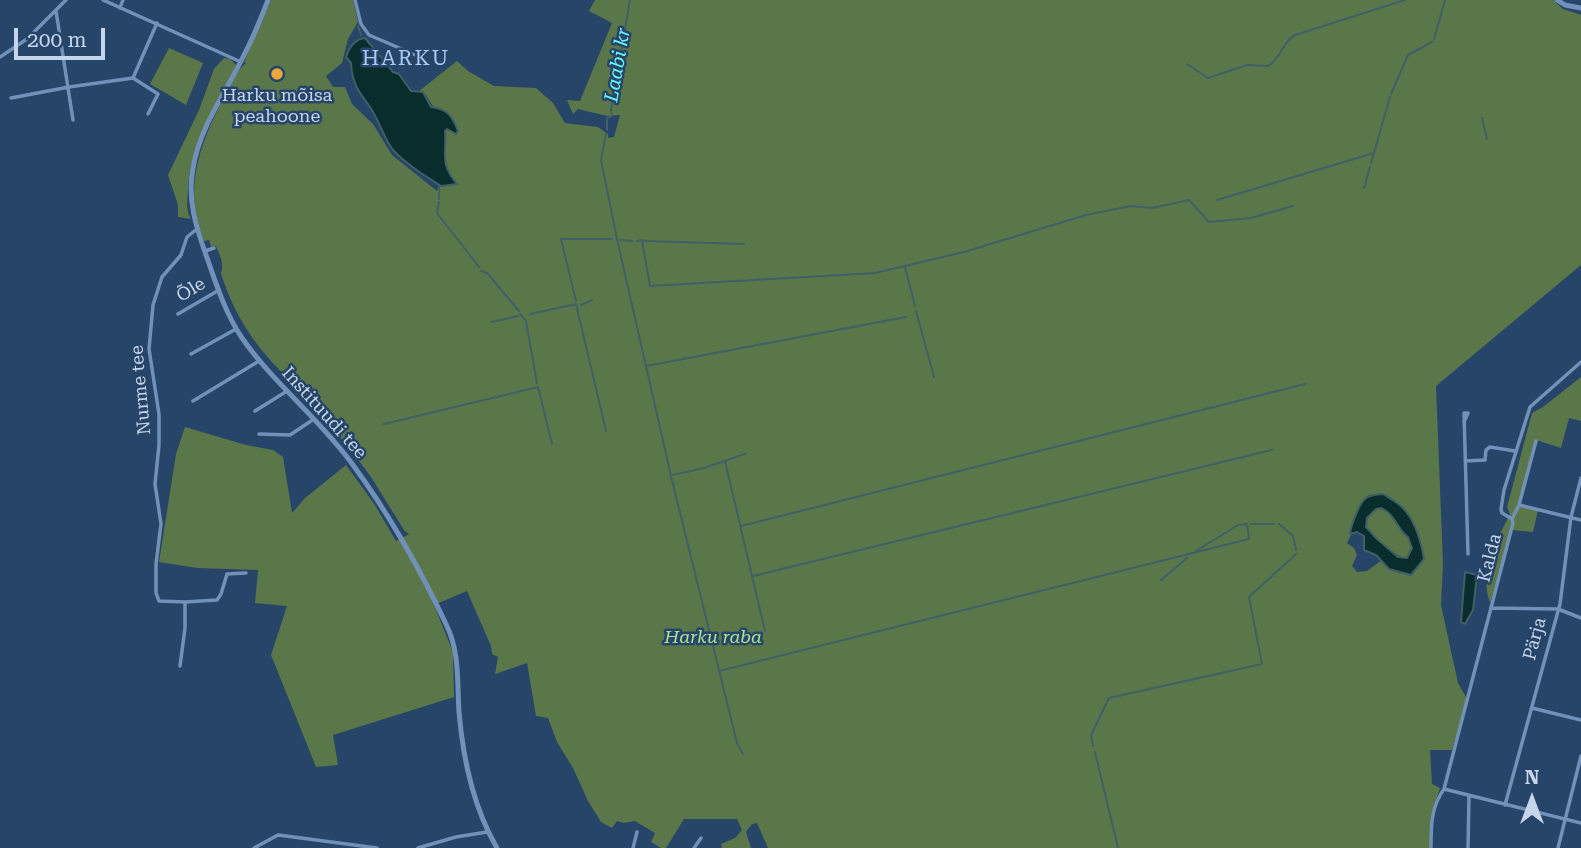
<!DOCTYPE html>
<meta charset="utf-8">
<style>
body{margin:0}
#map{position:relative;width:1581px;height:848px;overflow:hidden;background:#274469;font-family:"Roboto Serif",serif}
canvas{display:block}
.north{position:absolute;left:1497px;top:764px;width:70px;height:70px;-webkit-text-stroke:5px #274469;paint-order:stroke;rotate:0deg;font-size:19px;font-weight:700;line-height:28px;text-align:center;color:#c5d6ec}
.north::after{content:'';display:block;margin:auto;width:24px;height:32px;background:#c5d6ec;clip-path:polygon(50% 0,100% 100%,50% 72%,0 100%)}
.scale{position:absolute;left:14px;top:28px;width:91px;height:32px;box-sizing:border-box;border:4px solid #c5d6ec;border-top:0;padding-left:9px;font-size:21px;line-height:24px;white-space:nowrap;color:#c5d6ec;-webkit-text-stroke:5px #274469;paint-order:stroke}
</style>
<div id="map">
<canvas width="1581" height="848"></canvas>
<div class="north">N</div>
<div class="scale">200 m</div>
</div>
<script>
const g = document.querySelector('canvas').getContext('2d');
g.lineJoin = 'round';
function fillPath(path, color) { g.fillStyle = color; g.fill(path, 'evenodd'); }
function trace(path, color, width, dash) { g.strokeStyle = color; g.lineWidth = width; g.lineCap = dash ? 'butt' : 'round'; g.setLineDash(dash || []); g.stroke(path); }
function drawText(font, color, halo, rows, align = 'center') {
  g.font = font + ' "Roboto Serif",serif'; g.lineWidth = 5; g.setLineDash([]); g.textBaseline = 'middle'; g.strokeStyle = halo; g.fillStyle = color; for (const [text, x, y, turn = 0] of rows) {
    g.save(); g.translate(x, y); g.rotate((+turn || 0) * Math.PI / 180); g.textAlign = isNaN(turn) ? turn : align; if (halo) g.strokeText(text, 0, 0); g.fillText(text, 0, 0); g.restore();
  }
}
fillPath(new Path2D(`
 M 271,0 L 353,0 L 358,22 L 348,39 L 342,63 L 326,76 L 333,87 L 345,87 L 352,104 L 373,124 L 392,155 L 437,191 L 446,171 L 444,152 L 446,143 L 445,131 L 447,129 L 426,95 L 419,91 L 457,61 L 468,71 L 494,86 L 536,88 L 553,103 L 565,123 L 598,127 L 608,134 L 608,138 L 614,137 L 620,115 L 607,116 L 578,109 L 573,114 L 567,100 L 580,101 L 612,23 L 589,11 L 595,0 L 1553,0 L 1563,9 L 1581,15 L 1581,265 L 1436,386 L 1443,564 L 1441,605 L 1458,683 L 1467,699 L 1452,750 L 1430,750 L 1432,784 L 1440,788 L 1431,817 L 1431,848 L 768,848 L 757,823 L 752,824 L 746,832 L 751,848 L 722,848 L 721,844 L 735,838 L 742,830 L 737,819 L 684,819 L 666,848 L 661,848 L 651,842 L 655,833 L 635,821 L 624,823 L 617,821 L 612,828 L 601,822 L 588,801 L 573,768 L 557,742 L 548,718 L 536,716 L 527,663 L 495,674 L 498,657 L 492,654 L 491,646 L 467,591 L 434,605 L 453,652 L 454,697 L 333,735 L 338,765 L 316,767 L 271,655 L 287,606 L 255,603 L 258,570 L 197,568 L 159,562 L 176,454 L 185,427 L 246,445 L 273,450 L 283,457 L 292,513 L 305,498 L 346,465 L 375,505 L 396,541 L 409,534 L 404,530 L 371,477 L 348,446 L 306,400 L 307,397 C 266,358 241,332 222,277 C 219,267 222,277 222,267 C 223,260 218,252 216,246 L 211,247 L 209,240 L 204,241 C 184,191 197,152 220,105 C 227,90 234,73 246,63 L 244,62 ZM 1374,494 L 1385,494 L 1399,504 L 1408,514 L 1412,520 L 1424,559 L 1411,575 L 1396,572 L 1382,560 L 1367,571 L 1357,572 L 1352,566 L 1357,555 L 1354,548 L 1347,543 L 1351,535 L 1354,517 L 1367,496 Z
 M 169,48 L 203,63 L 186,105 L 150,84 Z
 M 224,58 L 230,59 L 236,65 C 216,108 189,143 188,192 C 187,202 186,210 191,219 L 178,217 L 178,205 L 168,175 L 199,110 L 214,69 Z
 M 1581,377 L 1581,421 L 1569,418 L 1561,448 L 1536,440 L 1518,505 L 1538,510 L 1533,532 L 1512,530 L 1490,603 C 1479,571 1496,542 1510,514 L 1507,507 L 1532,413 L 1543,407 Z
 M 1376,508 L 1387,511 L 1404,534 L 1408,537 L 1412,548 L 1407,558 C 1397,559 1373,536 1366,527 L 1366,518 Z`), '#5a774a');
const water = new Path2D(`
 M 365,38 L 393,72 L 399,74 L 411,91 L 423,92 L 431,107 C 448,109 452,116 458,131 L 456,134 L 447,129 L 445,131 C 447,154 439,163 457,184 L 441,186 C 424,175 407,165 393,150 C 383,137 379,120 370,107 C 358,91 352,83 351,63 L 346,57 C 349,48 355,39 365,38 Z
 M 1383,494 C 1389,498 1396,501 1402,507 C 1415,520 1421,541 1424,559 L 1411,575 L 1389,569 L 1376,555 L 1364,550 L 1364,536 L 1357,532 L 1350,534 C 1351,525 1354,520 1357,512 C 1363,497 1368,495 1383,494 ZM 1381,508 C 1395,514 1397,529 1408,537 L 1412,548 L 1407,558 L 1398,557 L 1377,539 L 1366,527 L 1367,518 L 1376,509 Z
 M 1465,572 L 1477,575 L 1473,610 L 1465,624 L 1461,622 Z`);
fillPath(water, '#092c2c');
trace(water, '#415f66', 2);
trace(new Path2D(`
 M 358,26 L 361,35
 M 1434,39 L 1445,0
 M 1187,64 L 1208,78 L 1247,65 L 1268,66 C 1281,59 1282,42 1295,35 L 1405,0
 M 1391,94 L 1408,55 L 1432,42
 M 1482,118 L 1487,139
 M 607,130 L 607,118 L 612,116 L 611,110 L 630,0
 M 606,133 L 601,160 L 617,239 L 671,476 L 737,743 L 743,754
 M 1371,163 L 1390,97
 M 1364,188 L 1370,167
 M 439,199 L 439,186
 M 1217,200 L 1374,153
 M 439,202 L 437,213 L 479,267
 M 620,240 L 632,241
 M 637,241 L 642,240 L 650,286 L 875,273 L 964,252 L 1086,215 L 1131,206 L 1152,208 L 1189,200 L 1209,222 L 1251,218 L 1293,206
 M 644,241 L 744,244
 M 905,267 L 915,306
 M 481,271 L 487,273 L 519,311
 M 576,301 L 561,239 L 612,239
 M 581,305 L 592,300
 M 916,311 L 934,377
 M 520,314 L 526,321 L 537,383
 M 530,314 L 576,304 L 606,431
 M 492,322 L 518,316
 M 646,366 L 906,317
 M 384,424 L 538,387 L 552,444
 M 725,461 L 765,631
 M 673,475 L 704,468 L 745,454
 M 1251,524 L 1274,524
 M 1279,524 L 1293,536 L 1296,550
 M 741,526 L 1305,384
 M 1196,551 L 1238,525 L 1246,524
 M 753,576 L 1272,450
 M 1161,580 L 1187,558
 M 719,671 L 1249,539 L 1247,524
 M 1093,746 L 1091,735 L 1109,698 L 1262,664 L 1249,597 L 1296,554
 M 1095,752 L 1118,848`), '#415f66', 2);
trace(new Path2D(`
 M 103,0 L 241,62
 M 355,0 L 361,24 L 369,35 L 418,56
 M 120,8 L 123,0
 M 56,11 L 73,120
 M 0,57 L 27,39 L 66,0
 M 133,78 L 158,94 L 148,114
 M 11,98 L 69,87 L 133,78 L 157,23
 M 205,251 L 214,248
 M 178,314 L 219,290
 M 191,354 L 236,329
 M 193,401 L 259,361
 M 255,411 L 287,391
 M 1464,422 L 1468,413 L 1464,413 L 1468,554
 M 259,434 L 290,435 L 314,419
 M 1465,461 L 1485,460 L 1486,450 L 1490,447 L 1515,451
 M 1519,505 L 1536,441
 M 1512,519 L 1519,505 L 1581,520
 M 185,602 L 217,600 L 221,594 L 227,574 L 246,573
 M 1492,608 L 1558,609 L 1581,618
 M 180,666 L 185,628 L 185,602 L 159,601 L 156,593 L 156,564 L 161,524 L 155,484 L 159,445 L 159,414 L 149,349 L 153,305 L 162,277 L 181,255 L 187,237 L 197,229
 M 1532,708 L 1581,720
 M 1444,789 L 1581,823
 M 1505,805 L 1560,604 L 1571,517 L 1581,478
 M 254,848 L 278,835 L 377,848
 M 418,848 L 456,837 L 487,832
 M 633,848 L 637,832
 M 694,848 L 701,838
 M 1431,848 C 1431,826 1431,807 1444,789 L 1513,523 L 1512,519 L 1502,513 L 1501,509 L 1504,490 L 1530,407 L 1581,362
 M 1468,848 L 1469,796
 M 1558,848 L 1581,756`), '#7191b9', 3.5);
trace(new Path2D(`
 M 268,0 C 261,18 254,36 245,53 C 227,91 200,126 193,168 C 187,199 196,227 206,255 C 216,283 225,313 242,338 C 274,384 320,419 353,465 C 389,514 420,569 446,624 C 460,652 457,682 459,712 C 463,759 473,807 497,848
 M 1557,0 L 1565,5 L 1581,8`), '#7191b9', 5);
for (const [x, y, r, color] of [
 [277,74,7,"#eda83b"]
]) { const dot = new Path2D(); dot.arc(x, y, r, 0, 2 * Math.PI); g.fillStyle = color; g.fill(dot); trace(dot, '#274469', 2.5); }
drawText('18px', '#c5d6ec', '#274469', [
 ["Harku mõisa",277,96],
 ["peahoone",277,117]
]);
drawText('18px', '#c5d6ec', '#274469', [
 ["Õle",191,290,-31],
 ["Nurme tee",141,390,-95],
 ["Instituudi tee",324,413,48],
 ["Kalda",1490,558,-76],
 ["Pärja",1535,639,-75]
]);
drawText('italic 18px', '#aee48e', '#274469', [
 ["Harku raba",713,638]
]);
drawText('italic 19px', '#66fdfc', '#274469', [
 ["Laabi kr",618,65,-80]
]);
g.letterSpacing = '2px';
drawText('21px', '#a8caf6', '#274469', [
 ["HARKU",406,59]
]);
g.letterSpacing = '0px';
</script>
